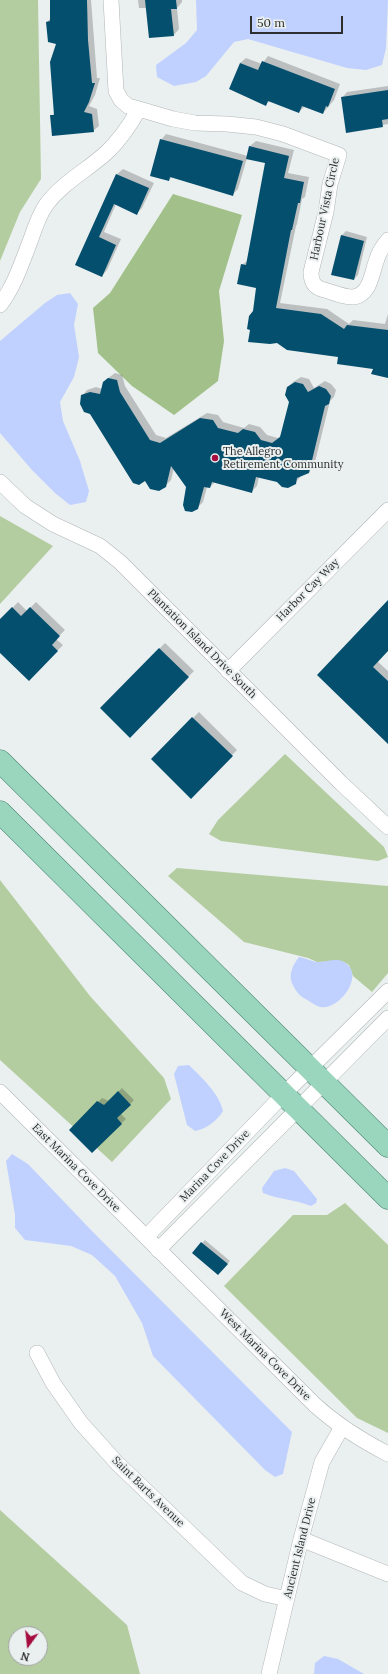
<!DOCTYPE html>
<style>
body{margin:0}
#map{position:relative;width:388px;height:1674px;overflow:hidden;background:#eaefef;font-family:Lora,serif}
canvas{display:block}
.north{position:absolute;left:8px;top:1626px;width:40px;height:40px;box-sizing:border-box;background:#eaefef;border:1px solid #9ea2a2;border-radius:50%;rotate:195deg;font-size:11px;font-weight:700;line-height:16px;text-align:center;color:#2d2e2e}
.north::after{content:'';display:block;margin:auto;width:14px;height:18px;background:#a60e40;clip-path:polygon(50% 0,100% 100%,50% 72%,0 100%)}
.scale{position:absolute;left:250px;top:16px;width:93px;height:18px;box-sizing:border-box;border:2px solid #2d2e2e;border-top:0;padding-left:5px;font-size:12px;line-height:14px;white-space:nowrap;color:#2d2e2e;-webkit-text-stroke:3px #eaefef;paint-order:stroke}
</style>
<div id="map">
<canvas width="388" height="1674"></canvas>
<div class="north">N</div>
<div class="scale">50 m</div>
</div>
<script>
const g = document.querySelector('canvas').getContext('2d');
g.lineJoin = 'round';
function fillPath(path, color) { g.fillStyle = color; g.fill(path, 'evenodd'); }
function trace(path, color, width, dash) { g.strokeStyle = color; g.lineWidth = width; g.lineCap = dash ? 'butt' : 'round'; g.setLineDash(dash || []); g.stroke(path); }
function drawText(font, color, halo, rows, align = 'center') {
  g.font = font + ' Lora,serif'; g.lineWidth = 4; g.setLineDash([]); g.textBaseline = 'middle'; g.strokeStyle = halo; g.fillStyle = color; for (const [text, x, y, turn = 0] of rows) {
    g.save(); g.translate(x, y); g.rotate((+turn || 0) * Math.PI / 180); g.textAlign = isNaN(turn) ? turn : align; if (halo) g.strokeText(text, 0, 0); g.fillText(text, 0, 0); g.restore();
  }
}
fillPath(new Path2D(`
 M 0,0 L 38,0 L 41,179 L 20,212 L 0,261 Z
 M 0,516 L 53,546 L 0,604 Z
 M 285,754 L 384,847 L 388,857 L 378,861 L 221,841 L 209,834 L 218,820 Z
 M 177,868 L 388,886 L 388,973 L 372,992 L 353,976 L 349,965 L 342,961 L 317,962 L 308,958 L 244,942 L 168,876 Z
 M 0,880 L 90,996 L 164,1078 L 171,1099 L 112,1162 L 0,1060 Z
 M 345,1203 L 388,1245 L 388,1433 L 357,1418 L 224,1286 L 293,1215 L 327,1215 Z
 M 0,1510 L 127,1625 L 140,1674 L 0,1674 ZM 16,1634 L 40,1634 L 40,1658 L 16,1658 Z`), '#b4cda0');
fillPath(new Path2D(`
 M 173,194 L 242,215 L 219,291 L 224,341 L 218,381 L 174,415 L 132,386 L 98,353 L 93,308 L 110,293 Z`), '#a2c089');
fillPath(new Path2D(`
 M 196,0 L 388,0 L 386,48 L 382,65 L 366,70 L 347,68 L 248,39 L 234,42 L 206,76 L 196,82 L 174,86 L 157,77 L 156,65 L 186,43 L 197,30 Z
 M 70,293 L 78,304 L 74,325 L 79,357 L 74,377 L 60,402 L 63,421 L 80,461 L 89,491 L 86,502 L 70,505 L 55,493 L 32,470 L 0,433 L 0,341 L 45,303 L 57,295 Z
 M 299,957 C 305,958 311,961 317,962 C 325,963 336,957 344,962 C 366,974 340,1011 320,1007 C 317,1006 312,1003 309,1001 C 302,997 298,995 294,987 C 287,977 292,966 299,957 Z
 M 189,1065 C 202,1078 219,1093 223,1111 C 217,1121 206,1129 195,1131 L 187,1125 L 174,1074 L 178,1066 Z
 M 12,1154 L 28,1164 L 91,1230 L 292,1432 L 283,1474 L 275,1477 L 265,1470 L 153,1356 L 142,1323 L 115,1276 L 92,1255 L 71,1246 L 25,1240 L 15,1228 L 15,1215 L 6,1161 Z
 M 285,1168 L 294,1171 L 317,1199 L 316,1203 L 311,1206 C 294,1199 280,1200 263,1193 L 262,1188 L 274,1171 Z
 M 324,1656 L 338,1659 L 364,1674 L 314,1674 L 315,1663 Z`), '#c0d1ff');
fillPath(new Path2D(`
 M 51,0 L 91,0 L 97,78 L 100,78 L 95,95 L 89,106 L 97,109 L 99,126 L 93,131 L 52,116 L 55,112 L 57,43 L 47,22 L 51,18 Z
 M 138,0 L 182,0 L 182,2 L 177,8 L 179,29 L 174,35 L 147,8 L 139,8 Z
 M 268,56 L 340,84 L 334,100 L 323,113 L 304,107 L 299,112 L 270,101 L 266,104 L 240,63 L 246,58 L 262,64 Z
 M 388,86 L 388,124 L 347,132 L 342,98 L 347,92 Z
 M 166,134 L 248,156 L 250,146 L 256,141 L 294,150 L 288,173 L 309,177 L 305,197 L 302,199 L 297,224 L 296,226 L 280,303 L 327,309 L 349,324 L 353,320 L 385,324 L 388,314 L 388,377 L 374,368 L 339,356 L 254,311 L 257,287 L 242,265 L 248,260 L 266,162 L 247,158 L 238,189 L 233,194 L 172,177 L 169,180 L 161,140 Z
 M 123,169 L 154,183 L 142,208 L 137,213 L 116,204 L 104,232 L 121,239 L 107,270 L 102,276 L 77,265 L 117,174 Z
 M 346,231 L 367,237 L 358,275 L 354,279 L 342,235 Z
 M 115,373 L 122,375 L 125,386 L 156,435 L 166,438 L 207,413 L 218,415 L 223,422 L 244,428 L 249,424 L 260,427 L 267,435 L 278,438 L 281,436 L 290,402 L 288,387 L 293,382 L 301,377 L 309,379 L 314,388 L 325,381 L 331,384 L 336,390 L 334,397 L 330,401 L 314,466 L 309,472 L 302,475 L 295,483 L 278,481 L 259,477 L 257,486 L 252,491 L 215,482 L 210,487 L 207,487 L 203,502 L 197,508 L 187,486 L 174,468 L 171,480 L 165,486 L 82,396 L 87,390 L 96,387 L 102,389 L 103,382 Z
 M 18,602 L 27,611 L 36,602 L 65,630 L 56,639 L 63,645 L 29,680 L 0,652 L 0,621 Z
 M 388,602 L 388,650 L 377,661 L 388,671 L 388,742 L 318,675 Z
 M 165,643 L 194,671 L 130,736 L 101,708 Z
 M 199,712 L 237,750 L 191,797 L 152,759 Z
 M 122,1088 L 134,1100 L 121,1114 L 126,1119 L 92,1152 L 70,1130 L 102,1098 L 109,1101 Z
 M 205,1240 L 230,1261 L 221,1271 L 193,1253 Z`), '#0003');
fillPath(new Path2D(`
 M 50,0 L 87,0 L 88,40 L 92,83 L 95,83 L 89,102 L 84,112 L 92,114 L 94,132 L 52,136 L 50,115 L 54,115 L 50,62 L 56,44 L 48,42 L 46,22 L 50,21 Z
 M 145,0 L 176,0 L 177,9 L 171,9 L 174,36 L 149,38 Z
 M 262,61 L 335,89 L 328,107 L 326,106 L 323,114 L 302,106 L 299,113 L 268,101 L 266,106 L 229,89 L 240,63 L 258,70 Z
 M 388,90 L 388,119 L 382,120 L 383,127 L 346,133 L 341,97 Z
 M 160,139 L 243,161 L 233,196 L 170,177 L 169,181 L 150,176 Z
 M 249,146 L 289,156 L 284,178 L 304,182 L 300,203 L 298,203 L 292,230 L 291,230 L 276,308 L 321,314 L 344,329 L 347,325 L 388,330 L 388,378 L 371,374 L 373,369 L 337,364 L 338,357 L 287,350 L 277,343 L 270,344 L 248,342 L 250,330 L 247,329 L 249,316 L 253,311 L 256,288 L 237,284 L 241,264 L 246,265 L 265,163 L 246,159 Z
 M 116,174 L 149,188 L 137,215 L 114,204 L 99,237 L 116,245 L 102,277 L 75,265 Z
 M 341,235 L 364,241 L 354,280 L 331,275 Z
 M 108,378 L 117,380 L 120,392 L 150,440 L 160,443 L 200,418 L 213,420 L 218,428 L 238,433 L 243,429 L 255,432 L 261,440 L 272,443 L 280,437 L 289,402 L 285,395 L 287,387 L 295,382 L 303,384 L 308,392 L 319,386 L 326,389 L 331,396 L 329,404 L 325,406 L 309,473 L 297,478 L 296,484 L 288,488 L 282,487 L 277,482 L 256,477 L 252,493 L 212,482 L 210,488 L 204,487 L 198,509 L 192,512 L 185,511 L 183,505 L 186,487 L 171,466 L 166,487 L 159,491 L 150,489 L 145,481 L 139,485 L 133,483 L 90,414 L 84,412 L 80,404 L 81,395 L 90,392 L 100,394 L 103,382 Z
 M 388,600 L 388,651 L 373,667 L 388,681 L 388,744 L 317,675 Z
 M 12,607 L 21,616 L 30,607 L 60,636 L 52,645 L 58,651 L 29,681 L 0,653 L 0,619 Z
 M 159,648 L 189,677 L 130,738 L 100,708 Z
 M 192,717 L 233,756 L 191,799 L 151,759 Z
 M 118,1091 L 131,1105 L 117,1118 L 122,1124 L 92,1153 L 69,1130 L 97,1101 L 104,1105 Z
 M 201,1242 L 228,1264 L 218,1275 L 192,1253 Z`), '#054f6e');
const minor = new Path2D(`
 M 111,0 L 116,91 L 121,100 L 128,106 L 139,109 L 173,119 L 195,123 L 227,124 L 256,127 L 283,134 L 339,155 L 330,184 L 326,212 L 311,272 C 311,280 313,286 321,289 C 330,291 344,298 354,297 C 371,294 372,271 377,259 C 379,251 383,246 388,240
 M 0,305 C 15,285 22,262 31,239 C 35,227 39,215 46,205 C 62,183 86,171 106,153 C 119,141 130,125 139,109
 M 0,482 L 25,506 L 53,524 L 100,546 L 120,562 L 341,783 L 388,827
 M 228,671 L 388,510
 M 0,1092 L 315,1405 C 337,1425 361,1440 388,1454
 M 146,1237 L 284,1094 L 388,991
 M 158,1250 L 388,1018
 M 37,1353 L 53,1383 L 81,1423 L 117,1463 L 242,1583 L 265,1594 L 287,1599
 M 301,1539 L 388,1574
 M 269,1674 L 301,1539 L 322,1462 L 342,1427`);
const primary = new Path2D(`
 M 0,761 L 388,1146
 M 0,812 L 388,1198`);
trace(minor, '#b1b6b6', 16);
trace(primary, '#488870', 23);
trace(minor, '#fff', 15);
trace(primary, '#9ad5be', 22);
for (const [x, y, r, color] of [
 [215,458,4,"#a60e40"]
]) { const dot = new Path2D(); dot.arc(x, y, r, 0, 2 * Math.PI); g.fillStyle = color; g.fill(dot); trace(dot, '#eaefef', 1.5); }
drawText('11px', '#2d2e2e', '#eaefef', [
 ["Harbour Vista Circle",325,209,-78],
 ["Harbor Cay Way",308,590,-45],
 ["Plantation Island Drive South",202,644,45],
 ["Marina Cove Drive",215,1166,-46],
 ["East Marina Cove Drive",76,1168,45],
 ["West Marina Cove Drive",265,1355,45],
 ["Saint Barts Avenue",148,1492,44],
 ["Ancient Island Drive",300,1548,-76]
]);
drawText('11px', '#2d2e2e', '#eaefef', [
 ["The Allegro",223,452],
 ["Retirement Community",223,465]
], 'left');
</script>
